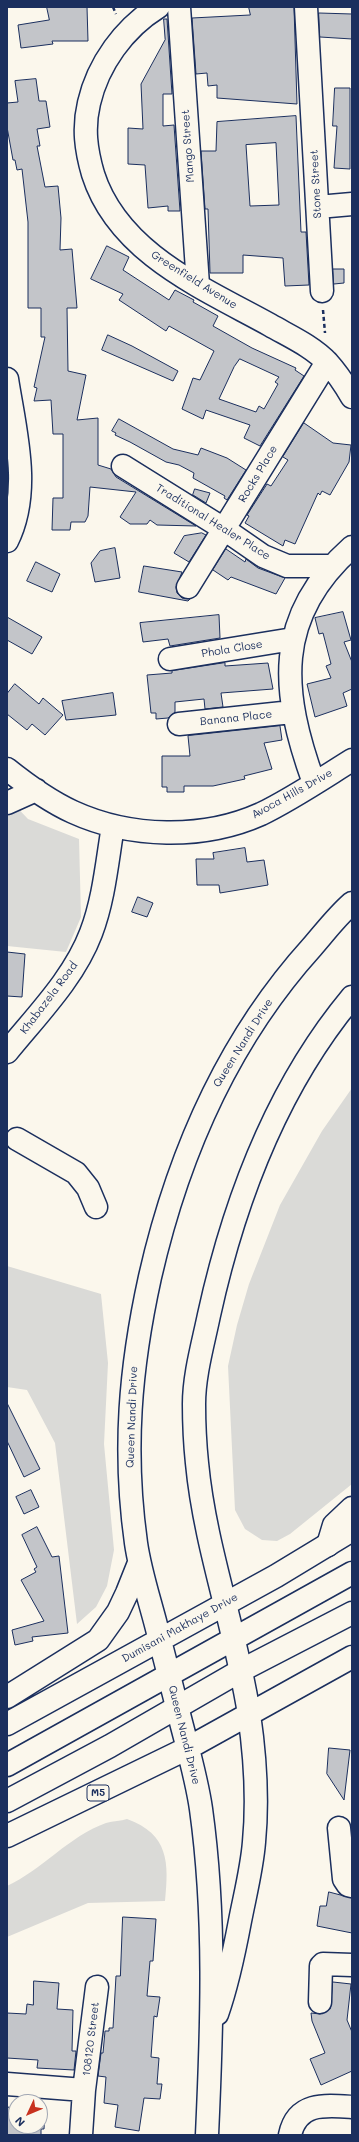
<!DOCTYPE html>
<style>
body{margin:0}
#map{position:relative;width:359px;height:2142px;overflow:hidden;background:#fbf7ec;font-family:Mali,sans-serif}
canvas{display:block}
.frame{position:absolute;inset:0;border:8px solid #1b2f5e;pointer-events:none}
.north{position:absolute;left:8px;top:2094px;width:40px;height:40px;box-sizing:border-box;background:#fbf7ec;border:1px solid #a1a7b3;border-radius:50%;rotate:226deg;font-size:11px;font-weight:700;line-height:16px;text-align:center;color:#1b2f5e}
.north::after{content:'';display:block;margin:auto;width:14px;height:18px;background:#c8321e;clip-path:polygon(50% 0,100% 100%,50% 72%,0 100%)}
</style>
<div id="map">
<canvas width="359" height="2142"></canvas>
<div class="frame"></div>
<div class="north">N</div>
</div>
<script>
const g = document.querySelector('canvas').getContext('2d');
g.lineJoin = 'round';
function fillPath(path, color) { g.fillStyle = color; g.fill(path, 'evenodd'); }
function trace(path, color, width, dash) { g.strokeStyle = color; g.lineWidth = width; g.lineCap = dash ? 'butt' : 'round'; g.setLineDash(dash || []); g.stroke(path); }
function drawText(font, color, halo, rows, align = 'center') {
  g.font = font + ' Mali,sans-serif'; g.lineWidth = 4; g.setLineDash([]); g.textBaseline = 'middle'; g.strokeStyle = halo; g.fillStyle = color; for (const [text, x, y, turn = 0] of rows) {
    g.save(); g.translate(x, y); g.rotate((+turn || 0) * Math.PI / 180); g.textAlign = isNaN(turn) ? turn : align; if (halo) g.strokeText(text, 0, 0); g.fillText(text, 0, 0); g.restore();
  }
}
fillPath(new Path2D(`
 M 7,797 L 28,819 L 79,839 L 81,917 L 66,952 L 7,946 Z
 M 352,1088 L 352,1484 L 290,1534 L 277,1541 L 262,1540 L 245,1529 L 235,1510 L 228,1366 L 237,1325 L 249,1284 L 280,1205 L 322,1131 Z
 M 7,1266 L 101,1294 L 108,1363 L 104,1444 L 114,1550 L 107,1586 L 96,1607 L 77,1624 L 55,1443 L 27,1390 L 7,1387 Z
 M 127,1819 C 169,1834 169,1863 165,1901 L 88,1903 L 7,1937 L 7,1886 C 42,1870 69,1836 106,1823 C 113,1821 121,1821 127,1819 Z`), '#dadad7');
const building = new Path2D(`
 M 47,7 L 87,7 L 88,41 L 52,41 L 53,44 L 21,48 L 18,25 L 49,20 Z
 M 249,7 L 294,7 L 297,104 L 217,98 L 217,85 L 208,86 L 207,73 L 196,74 L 192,18 L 250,15 Z
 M 319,13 L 352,14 L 352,39 L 320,37 Z
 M 164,19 L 167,19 L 172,94 L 163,94 L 163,126 L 174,125 L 180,211 L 168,211 L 168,206 L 148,208 L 145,165 L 128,164 L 128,128 L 143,129 L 141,84 L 165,40 Z
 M 36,79 L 39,101 L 46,101 L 50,127 L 37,129 L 40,146 L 37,146 L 45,187 L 58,186 L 61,218 L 60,250 L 72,249 L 77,308 L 67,308 L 68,371 L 86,375 L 77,420 L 98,418 L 98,465 L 111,469 L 116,477 L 196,526 L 157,525 L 150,520 L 147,524 L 130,524 L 120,517 L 136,492 L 90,487 L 88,516 L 85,522 L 71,522 L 70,530 L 52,530 L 53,498 L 63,498 L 63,434 L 53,434 L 51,400 L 34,401 L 37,388 L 34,387 L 45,337 L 41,337 L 41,308 L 28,308 L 28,222 L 22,169 L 17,170 L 15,160 L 13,160 L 7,127 L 7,103 L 18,102 L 15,81 Z
 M 335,88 L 350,88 L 350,169 L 334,168 L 337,126 L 333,126 Z
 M 296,116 L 301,232 L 306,232 L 309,285 L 285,286 L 283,258 L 243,255 L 243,273 L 210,273 L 208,209 L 205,209 L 201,151 L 216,151 L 217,122 ZM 276,143 L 279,205 L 250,206 L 246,145 Z
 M 107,246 L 129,257 L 123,270 L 169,300 L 175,290 L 194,300 L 193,302 L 218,316 L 213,326 L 252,348 L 296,368 L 295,370 L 304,376 L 260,446 L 244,438 L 250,425 L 206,410 L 203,419 L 182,409 L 193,378 L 200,380 L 214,351 L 169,326 L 166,331 L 119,300 L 123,294 L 91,279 ZM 240,359 L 279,377 L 275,382 L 278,384 L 264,409 L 259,406 L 256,412 L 219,399 L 234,367 Z
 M 333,269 L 344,269 L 344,283 L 334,284 Z
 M 108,335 L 132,346 L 178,371 L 173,381 L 102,350 Z
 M 119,419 L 173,449 L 198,455 L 201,448 L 227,458 L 246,470 L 227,500 L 224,498 L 225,496 L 193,478 L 194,473 L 179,465 L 166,462 L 130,442 L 115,435 L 116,433 L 112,431 Z
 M 304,423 L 333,443 L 351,445 L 349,462 L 330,495 L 322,491 L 320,495 L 318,493 L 295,544 L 285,540 L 283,546 L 245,523 L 249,516 L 247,515 L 267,484 L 271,486 L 288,460 L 283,457 Z
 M 195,489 L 210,493 L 206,503 L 193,495 Z
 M 202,533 L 206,535 L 189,562 L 174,553 L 184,536 Z
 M 115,548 L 120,578 L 95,582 L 91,563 L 100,551 Z
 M 226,549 L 245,562 L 246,559 L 258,568 L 285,578 L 276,594 L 231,577 L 228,580 L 213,570 Z
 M 36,562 L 60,574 L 52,592 L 27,581 Z
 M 144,566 L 182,572 L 176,587 L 177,593 L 182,598 L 190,599 L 188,601 L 139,592 Z
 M 343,612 L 351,640 L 344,642 L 352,662 L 352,689 L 343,693 L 347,706 L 315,717 L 307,684 L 331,678 L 326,666 L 331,664 L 323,633 L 319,634 L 315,618 Z
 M 219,615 L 220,638 L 170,646 L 168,639 L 143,642 L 140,623 Z
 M 7,617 L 42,637 L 32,654 L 7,640 Z
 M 225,663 L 225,666 L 268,663 L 273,689 L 221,693 L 223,707 L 205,709 L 204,699 L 175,702 L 175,712 L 168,718 L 156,719 L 156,713 L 151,713 L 147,675 L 172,673 L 172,671 Z
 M 15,684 L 39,704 L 43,698 L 63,715 L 45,735 L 32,724 L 27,730 L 7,714 L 7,694 Z
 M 113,693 L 116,715 L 66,720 L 62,701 Z
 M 280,726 L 282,740 L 264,743 L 272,769 L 244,776 L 245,779 L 213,786 L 184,786 L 184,792 L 167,792 L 167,787 L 162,787 L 162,756 L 190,756 L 188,736 Z
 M 245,848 L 247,862 L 264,860 L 268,885 L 220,893 L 219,885 L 197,885 L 196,859 L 214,859 L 213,853 Z
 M 138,897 L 153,903 L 147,917 L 132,912 Z
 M 7,952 L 25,954 L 22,997 L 7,996 Z
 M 7,1403 L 40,1469 L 24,1477 L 7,1441 Z
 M 31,1490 L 39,1507 L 24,1514 L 16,1497 Z
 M 37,1527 L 52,1557 L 59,1556 L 68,1633 L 32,1637 L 33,1641 L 15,1645 L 12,1630 L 44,1621 L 21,1580 L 36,1572 L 34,1569 L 37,1567 L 22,1535 Z
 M 329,1748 L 350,1750 L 344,1800 L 327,1774 Z
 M 329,1892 L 352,1898 L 352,1933 L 317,1926 L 320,1906 L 326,1906 Z
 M 123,1917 L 156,1919 L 153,1961 L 150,1961 L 147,1996 L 160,1997 L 157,2017 L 154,2016 L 151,2057 L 159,2058 L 157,2084 L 162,2084 L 160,2099 L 144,2098 L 139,2131 L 115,2127 L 118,2105 L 104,2103 L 106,2077 L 98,2076 L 101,2053 L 103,2053 L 105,2031 L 109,2031 L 109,2028 L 113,2028 L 116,1976 L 120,1976 Z
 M 34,1981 L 59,1983 L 57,2009 L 73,2010 L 72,2051 L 76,2051 L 74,2070 L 37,2068 L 38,2060 L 7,2058 L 7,2013 L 26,2014 L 27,2004 L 33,2005 Z
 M 333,1982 L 351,1984 L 347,2020 L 352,2032 L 352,2071 L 321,2085 L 310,2059 L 325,2053 L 312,2021 L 311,2013 L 320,2014 L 330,2009 Z
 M 7,2107 L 16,2108 L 16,2126 L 40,2126 L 40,2111 L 45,2111 L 44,2129 L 41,2129 L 41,2135 L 7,2135 Z`);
fillPath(building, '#c3c5c9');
trace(building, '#1b2f5e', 1);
const minor = new Path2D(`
 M 158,7 C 124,28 98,64 89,103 C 83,128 86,150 93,174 C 118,253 203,288 270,325 C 289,336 312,346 328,363 C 337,373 345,385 352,397
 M 179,7 L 198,285
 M 306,7 L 322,291
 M 318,207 L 352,204
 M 7,379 C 15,431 32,491 7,541
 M 123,466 L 224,529 L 263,556 L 287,566 L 331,566
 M 188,587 L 327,362
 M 170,659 L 293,639
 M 179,724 L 292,712
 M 7,769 C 27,785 49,801 73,812 C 130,838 203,840 261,814 C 292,799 323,778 352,760
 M 314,783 C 281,692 273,617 352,547
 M 7,803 L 36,790
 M 7,1052 C 37,1015 74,978 91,933 C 104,899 107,862 113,826
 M 17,1139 L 76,1173 L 88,1188 L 96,1207
 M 328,1545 L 334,1525 L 352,1508
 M 7,1765 L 352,1573
 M 7,1801 L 110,1746 L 240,1671 L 352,1613
 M 339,1828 L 344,1879 L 348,1885 L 352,1886
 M 320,2002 L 321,1966 L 323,1964 L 352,1965
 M 7,2084 L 84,2090
 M 81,2135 L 84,2090 L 97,1987
 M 290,2135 C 297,2102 325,2105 352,2107`);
const major = new Path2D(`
 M 7,1697 L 98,1640 L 118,1612 L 127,1593 L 139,1563
 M 7,1724 L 276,1576 L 352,1530
 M 7,1836 L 188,1748 L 352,1657
 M 217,2014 C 228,1983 234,1953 240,1921 C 245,1895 252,1868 254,1842 C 258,1800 255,1755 249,1714 C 236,1629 205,1548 197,1463 C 195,1444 194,1424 194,1404 C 194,1375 203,1344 209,1315 C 234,1201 277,1087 352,997
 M 207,2135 C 212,2026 216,1917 201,1809 C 197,1781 189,1753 182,1726 C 173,1692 165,1659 156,1625 C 149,1598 140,1571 136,1543 C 123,1450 130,1368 150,1277 C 178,1154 227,1041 312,947 C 325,932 337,916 352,903`);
trace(minor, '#1b2f5e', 25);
trace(major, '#1b2f5e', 25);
trace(new Path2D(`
 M 113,7 L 116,14
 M 323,310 L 325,333`), '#1b2f5e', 2.5, [4, 3]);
trace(minor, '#fbf7ec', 22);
trace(major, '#fbf7ec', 22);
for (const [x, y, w] of [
 [98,1793,22]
]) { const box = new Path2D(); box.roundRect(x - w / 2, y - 8, w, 16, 3); g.fillStyle = '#fbf7ec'; g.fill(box); trace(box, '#1b2f5e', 1); }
drawText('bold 10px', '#1b2f5e', null, [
 ["M5",98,1793]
]);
drawText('11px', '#1b2f5e', '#fbf7ec', [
 ["Mango Street",188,146,-94],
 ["Stone Street",316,184,-93],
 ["Greenfield Avenue",194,280,32],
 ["Rocks Place",258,474,-59],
 ["Traditional Healer Place",213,522,32],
 ["Phola Close",232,649,-9],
 ["Banana Place",236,718,-6],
 ["Avoca Hills Drive",292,794,-29],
 ["Khabazela Road",49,998,-53],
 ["Queen Nandi Drive",243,1043,-58],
 ["Queen Nandi Drive",132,1417,-88],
 ["Dumisani Makhaye Drive",180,1628,-29],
 ["Queen Nandi Drive",184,1735,76],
 ["108120 Street",91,2039,-83]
]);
</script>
